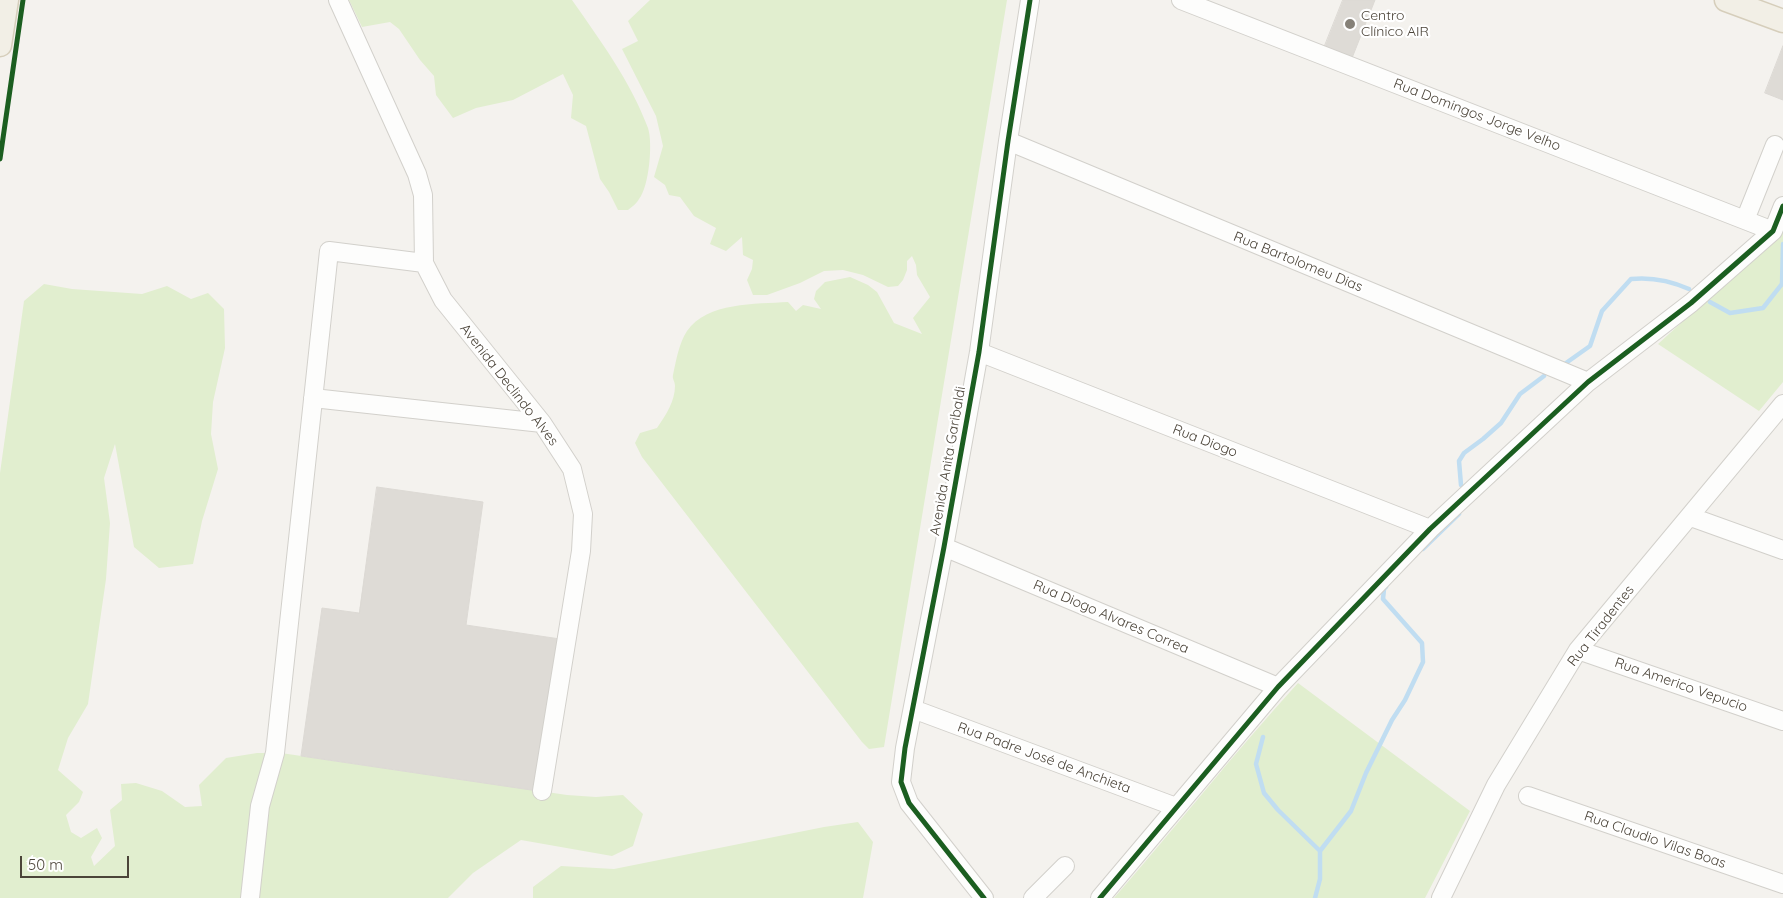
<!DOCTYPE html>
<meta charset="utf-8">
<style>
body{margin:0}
#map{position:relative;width:1783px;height:898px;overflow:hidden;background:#f4f2ee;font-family:Quicksand,sans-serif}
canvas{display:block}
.scale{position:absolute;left:20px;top:856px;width:109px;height:22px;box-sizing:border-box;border:2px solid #4b4439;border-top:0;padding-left:6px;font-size:15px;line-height:18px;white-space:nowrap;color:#4b4439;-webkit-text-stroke:4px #fff;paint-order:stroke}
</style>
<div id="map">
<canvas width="1783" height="898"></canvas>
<div class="scale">50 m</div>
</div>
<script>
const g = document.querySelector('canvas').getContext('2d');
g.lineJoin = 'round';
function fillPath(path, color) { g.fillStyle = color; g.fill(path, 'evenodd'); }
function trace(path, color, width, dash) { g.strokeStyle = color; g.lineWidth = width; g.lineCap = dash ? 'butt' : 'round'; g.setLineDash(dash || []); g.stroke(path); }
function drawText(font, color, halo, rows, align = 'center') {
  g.font = font + ' Quicksand,sans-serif'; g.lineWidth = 4.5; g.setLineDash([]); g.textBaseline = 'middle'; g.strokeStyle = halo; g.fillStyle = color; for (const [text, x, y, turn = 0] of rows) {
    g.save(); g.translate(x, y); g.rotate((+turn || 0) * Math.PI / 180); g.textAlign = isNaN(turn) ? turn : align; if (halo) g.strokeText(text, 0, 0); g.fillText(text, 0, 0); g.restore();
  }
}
fillPath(new Path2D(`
 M 349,0 L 572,0 C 600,40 631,82 648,128 C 653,143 649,187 639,199 C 637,203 632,207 628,210 L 618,210 L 609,192 L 600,179 L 586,126 L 571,118 L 573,95 L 563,74 L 513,100 L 476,108 L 453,118 L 436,95 L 434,76 L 420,60 L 399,29 L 390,22 L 362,27 Z
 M 650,0 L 1007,0 L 884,747 L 869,749 L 862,742 L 642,457 L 635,443 L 640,433 L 657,428 C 666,415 675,401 675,386 C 675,381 672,379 673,375 C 676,361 679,343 687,331 C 707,302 756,304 788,302 L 796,311 L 803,305 L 821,309 L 814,299 L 816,291 L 825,282 L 850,277 L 868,285 L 877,292 L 894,323 L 922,334 L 913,318 L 930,297 L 917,275 L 916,265 L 912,256 L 907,261 L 907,270 L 903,280 L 898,286 L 888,287 L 863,275 L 843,270 L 824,271 L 800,283 L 767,295 L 753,295 L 747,280 L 752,269 L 753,260 L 743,255 L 742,237 L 726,251 L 710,244 L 716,228 L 694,216 L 680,197 L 669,195 L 665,185 L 654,177 L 663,146 L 656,116 L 622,49 L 638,41 L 628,21 Z
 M 1783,230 L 1783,382 L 1759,411 L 1658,344 Z
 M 44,284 L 72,289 L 142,294 L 167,286 L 191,299 L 208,293 L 224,309 L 225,348 L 213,402 L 211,434 L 218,469 L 202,521 L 193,564 L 159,568 L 134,547 L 115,444 L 104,478 L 110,523 L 106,579 L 88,704 L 68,738 L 58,770 L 83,792 L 79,802 L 66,815 L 71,832 L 81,838 L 97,828 L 102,838 L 91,857 L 94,866 L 115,846 L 110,810 L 122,800 L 121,784 L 136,783 L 162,791 L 185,807 L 202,806 L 199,785 L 226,758 L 257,753 L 281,753 L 567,795 L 596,797 L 623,795 L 643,814 L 633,846 L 612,856 L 521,840 L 473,873 L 448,898 L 0,898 L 0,473 L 24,301 Z
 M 1298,683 L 1470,811 L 1425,898 L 1114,898 C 1176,827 1234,753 1298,683 Z
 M 858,822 L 873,842 L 863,898 L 533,898 L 533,887 L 561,866 L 614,869 L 824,827 Z`), '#e1eecf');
trace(new Path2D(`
 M 1710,302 L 1730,313 L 1763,308 L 1782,284 L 1783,244
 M 1566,363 L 1590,346 L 1602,311 L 1631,279 C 1650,277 1671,281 1689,289
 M 1461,485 L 1459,461 L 1464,453 L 1483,439 L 1501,423 L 1520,394 L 1544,376
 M 1423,549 L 1459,514
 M 1263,737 L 1256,764 L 1264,793 L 1278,810 L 1320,851
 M 1315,898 L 1320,879 L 1320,851 L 1351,811 L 1366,773 L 1392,720 L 1405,700 L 1423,662 L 1422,643 L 1383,599 L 1384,589 L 1386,587`), '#c0ddf1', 4.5);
const building = new Path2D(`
 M 1343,0 L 1375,0 L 1352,58 L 1324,48 Z
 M 1783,46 L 1783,100 L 1765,93 Z
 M 377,487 L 483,502 L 466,625 L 560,639 L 538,791 L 301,756 L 322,608 L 359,613 Z`);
fillPath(building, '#dedbd6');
trace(building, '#dcd9d4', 1);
const minor = new Path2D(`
 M 338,0 L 417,174 L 423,195 L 424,263 L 443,300 L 542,423 L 572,469 L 583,514 L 581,551 L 542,791
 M 1181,0 L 1773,231
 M 1008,141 L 1588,382
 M 1745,220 L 1775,145
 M 979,352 L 1430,529
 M 313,398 L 542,423
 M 1691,517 L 1783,550
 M 944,547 L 1278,687
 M 1578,650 L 1783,721
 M 913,709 L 1176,807
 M 1528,796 L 1783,884
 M 250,898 L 260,806 L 275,753 L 329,251 L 424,263
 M 984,898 L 909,803 L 901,782 L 905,748 L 944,547 L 979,352 L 1008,141 L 1030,0
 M 1033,898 L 1065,866
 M 1100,898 L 1278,687 L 1430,529 L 1588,382 L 1691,303 L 1773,231 L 1783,206
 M 1441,898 L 1496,785 L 1578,650 L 1783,404`);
const major = new Path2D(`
 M 1726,0 L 1783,21
 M 0,45 L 7,0`);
trace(minor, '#d2d0cb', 20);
trace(major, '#d6cebb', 25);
trace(minor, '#fdfdfc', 18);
trace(major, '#f2efe6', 22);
trace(new Path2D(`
 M 0,159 L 23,0
 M 984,898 L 909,803 L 901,782 L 905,748 L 944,547 L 979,352 L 1008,141 L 1030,0
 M 1100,898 L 1278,687 L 1430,529 L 1588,382 L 1691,303 L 1773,231 L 1783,206`), '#1b5e20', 5);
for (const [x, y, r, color] of [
 [1350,24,6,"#868178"]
]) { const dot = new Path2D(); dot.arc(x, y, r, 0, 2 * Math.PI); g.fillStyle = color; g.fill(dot); trace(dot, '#fff', 2); }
drawText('14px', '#4b4439', '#fff', [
 ["Centro",1361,16],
 ["Clínico AIR",1361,32]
], 'left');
drawText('14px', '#4b4439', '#fff', [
 ["Rua Domingos Jorge Velho",1477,115,21],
 ["Rua Bartolomeu Dias",1298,262,22],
 ["Avenida Declindo Alves",509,385,52],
 ["Rua Diogo",1205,441,21],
 ["Avenida Anita Garibaldi",948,461,-80],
 ["Rua Diogo Alvares Correa",1111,617,23],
 ["Rua Tiradentes",1601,626,-52],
 ["Rua Americo Vepucio",1681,685,19],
 ["Rua Padre José de Anchieta",1044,758,20],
 ["Rua Claudio Vilas Boas",1655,840,19]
]);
</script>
